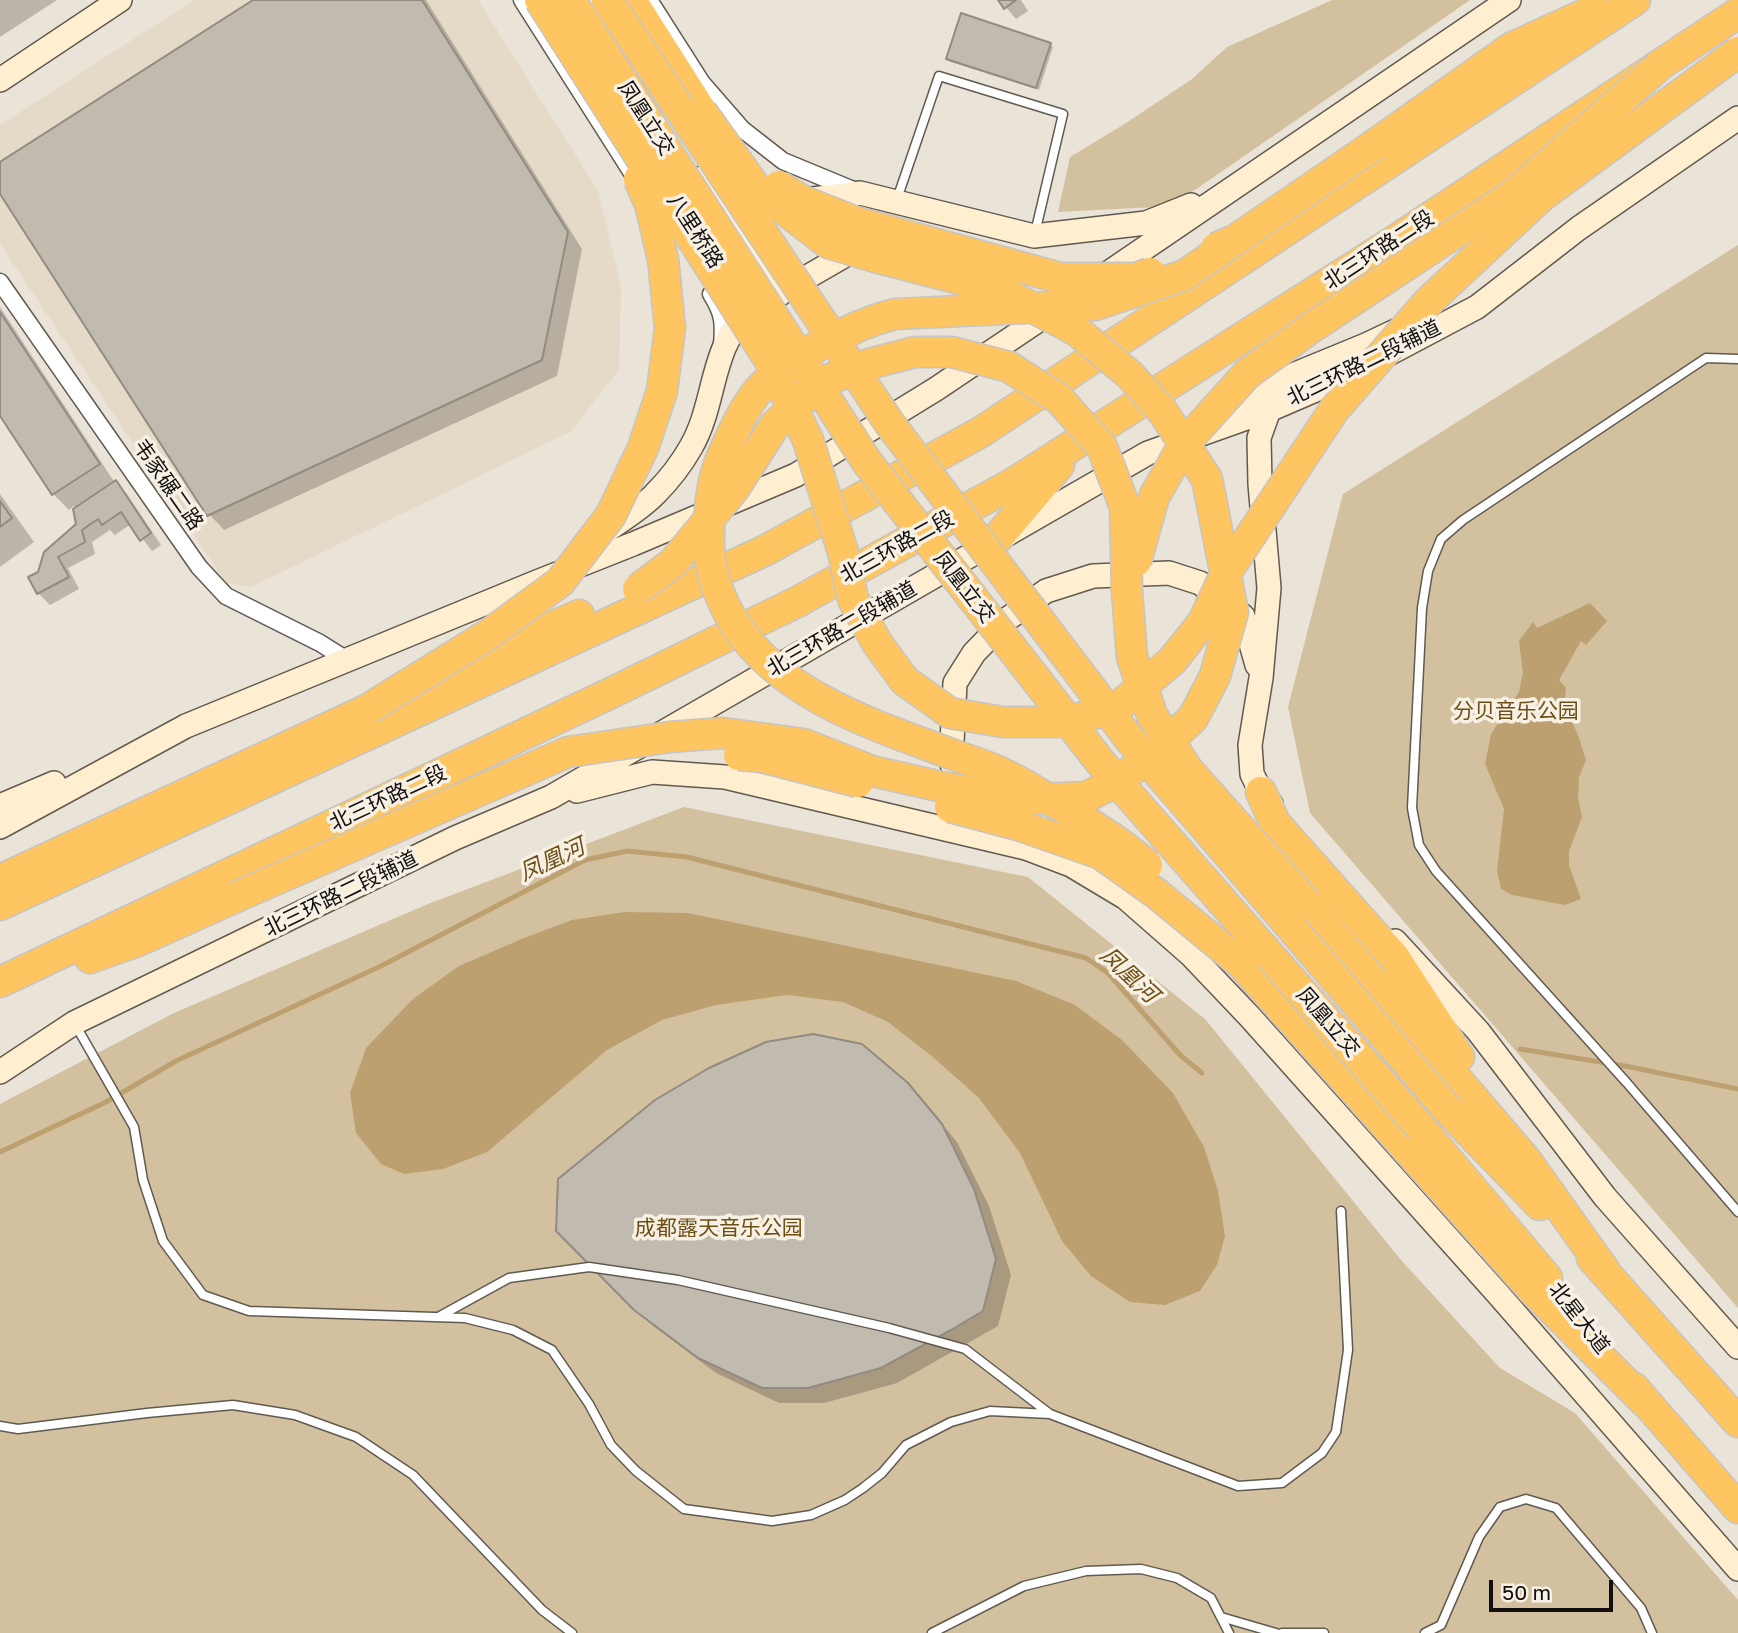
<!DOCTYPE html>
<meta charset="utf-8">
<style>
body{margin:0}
#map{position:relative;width:1738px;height:1633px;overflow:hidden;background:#eae3d8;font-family:"Golos Text",sans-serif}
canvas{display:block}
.scale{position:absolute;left:1489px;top:1580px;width:124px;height:32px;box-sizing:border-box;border:4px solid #120f0c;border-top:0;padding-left:9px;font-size:21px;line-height:24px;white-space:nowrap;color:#120f0c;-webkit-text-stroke:5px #f7f0e5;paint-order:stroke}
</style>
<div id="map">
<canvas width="1738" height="1633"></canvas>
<div class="scale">50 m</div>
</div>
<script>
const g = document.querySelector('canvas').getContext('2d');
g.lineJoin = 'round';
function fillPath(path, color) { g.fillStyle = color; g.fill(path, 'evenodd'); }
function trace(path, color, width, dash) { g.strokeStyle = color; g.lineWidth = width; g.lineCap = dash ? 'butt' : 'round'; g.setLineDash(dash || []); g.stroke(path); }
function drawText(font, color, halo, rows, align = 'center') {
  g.font = font + ' "Golos Text","Noto Sans SC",sans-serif'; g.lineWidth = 7; g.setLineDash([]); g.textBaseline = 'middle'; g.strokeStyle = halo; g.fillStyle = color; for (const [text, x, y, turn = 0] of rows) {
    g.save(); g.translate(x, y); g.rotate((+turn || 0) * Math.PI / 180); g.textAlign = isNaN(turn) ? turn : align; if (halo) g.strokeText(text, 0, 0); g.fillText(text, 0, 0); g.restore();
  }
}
fillPath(new Path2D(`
 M 194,0 L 478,0 L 598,191 L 621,286 L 619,370 L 570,432 L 251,587 L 226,583 L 0,244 L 0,125 Z`), '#e5dac8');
fillPath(new Path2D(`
 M 1332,0 L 1470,0 L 1195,190 L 1156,207 L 1058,212 L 1070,157 L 1123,125 L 1192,79 L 1227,47 Z
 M 1738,245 L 1738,1308 L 1310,813 L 1288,707 L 1343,494 Z
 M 684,807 L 1028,877 L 1205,1019 L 1401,1260 L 1500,1368 L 1575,1413 L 1738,1600 L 1738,1633 L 0,1633 L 0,1104 L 174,1013 L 428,904 Z`), '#d3c09f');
fillPath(new Path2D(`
 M 1590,603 L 1607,621 L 1586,645 L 1581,641 L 1559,680 L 1566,688 L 1564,706 L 1578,735 L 1586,760 L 1579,777 L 1578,798 L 1582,817 L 1569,851 L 1569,865 L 1581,899 L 1565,905 L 1512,895 L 1501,889 L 1497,871 L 1504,809 L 1485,764 L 1491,734 L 1519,692 L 1523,673 L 1519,641 L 1533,622 L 1537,628 Z
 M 625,912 L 688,913 L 1016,981 L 1075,1005 L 1122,1040 L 1173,1093 L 1204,1147 L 1218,1191 L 1225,1236 L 1217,1265 L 1200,1291 L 1165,1305 L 1130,1302 L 1091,1276 L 1062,1241 L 1020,1153 L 979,1098 L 933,1057 L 888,1022 L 843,1002 L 787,995 L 716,1005 L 662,1020 L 607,1050 L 487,1152 L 443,1169 L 404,1174 L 381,1164 L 356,1133 L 350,1093 L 366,1048 L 413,999 L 459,966 L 524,938 L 572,920 Z`), '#bda06f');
fillPath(new Path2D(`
 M 0,0 L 57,0 L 0,37 Z
 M 257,0 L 426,0 L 582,249 L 557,376 L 224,530 L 209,514 L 0,191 L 0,164 Z
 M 1000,0 L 1021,0 L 1028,11 L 1016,19 Z
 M 1050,44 L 1053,47 L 1039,90 L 951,62 L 948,59 Z
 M 0,307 L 113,480 L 127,494 L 161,545 L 152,551 L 131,524 L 115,535 L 110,530 L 92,542 L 95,554 L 68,568 L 79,589 L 50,605 L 38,593 L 40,573 L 78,524 L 74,506 L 69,510 L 53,494 L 0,413 Z
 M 0,494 L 34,542 L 0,567 Z
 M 923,1101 L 957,1142 L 989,1206 L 1011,1275 L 998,1326 L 897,1383 L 824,1403 L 779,1403 L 716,1373 L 652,1325 L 558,1231 Z`), '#0003');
trace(new Path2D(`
 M 1520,1049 L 1625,1066 L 1738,1089
 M 0,1152 L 106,1102 L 176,1061 L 381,966 L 585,860 L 627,851 L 687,857 L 1086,958 L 1108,973 L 1181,1056 L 1202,1073`), '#bda06f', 5);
const building = new Path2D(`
 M 253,0 L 422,0 L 568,232 L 542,360 L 207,516 L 0,194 L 0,162 Z
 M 998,0 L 1016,0 L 1004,9 Z
 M 961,13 L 1051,43 L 1036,88 L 946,59 Z
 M 0,312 L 100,464 L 52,495 L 0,416 Z
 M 116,480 L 151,533 L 140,541 L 121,512 L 102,525 L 98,519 L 82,530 L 85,542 L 58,557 L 69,577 L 37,594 L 28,577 L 38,572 L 44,552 L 76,524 L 73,509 Z
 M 0,501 L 12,518 L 0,527 Z
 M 813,1034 L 862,1044 L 908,1083 L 942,1124 L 974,1189 L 996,1259 L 983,1311 L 951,1330 L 881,1368 L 808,1388 L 762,1388 L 698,1358 L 634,1310 L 556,1231 L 558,1179 L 655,1100 L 709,1068 L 766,1042 Z`);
fillPath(building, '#c1baaf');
trace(building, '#918b81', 2);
const lane = new Path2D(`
 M 897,199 L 939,76 L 1063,114 L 1035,233
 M 1738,359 L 1706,358 L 1463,520 L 1441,539 L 1428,571 L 1422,608 L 1412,808 L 1419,845 L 1436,871 L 1627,1083 L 1738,1212
 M 76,1026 L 134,1127 L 143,1180 L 163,1241 L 203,1295 L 249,1311 L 465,1318 L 513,1330 L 552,1350 L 589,1404 L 611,1445 L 636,1471 L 684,1509 L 772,1521 L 811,1515 L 845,1500 L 863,1488 L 882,1473 L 906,1445 L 951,1422 L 990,1411 L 1050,1414 L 1238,1486 L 1282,1483 L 1322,1453 L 1336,1432 L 1348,1350 L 1341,1211
 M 440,1316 L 509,1278 L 589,1267 L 678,1280 L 889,1328 L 965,1349 L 1050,1414
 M 0,1426 L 18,1429 L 147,1413 L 233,1405 L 295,1415 L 356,1437 L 413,1475 L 542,1610 L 572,1633
 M 1221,1617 L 1276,1633
 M 932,1633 L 1024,1586 L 1086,1571 L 1141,1569 L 1177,1578 L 1211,1598 L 1229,1633
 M 1282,1633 L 1324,1633
 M 1425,1633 L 1441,1625 L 1479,1537 L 1500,1507 L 1526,1499 L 1556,1508 L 1641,1608 L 1652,1633`);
const street = new Path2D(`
 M 522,0 L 641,187
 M 649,0 L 702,83 L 742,129 L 783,161 L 858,192
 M 0,282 L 199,567 L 226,596 L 320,643 L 347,660
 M 711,294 C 723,313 724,322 722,345`);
const secondary = new Path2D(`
 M 0,80 L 120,0
 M 702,178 C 715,192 727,200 746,202
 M 711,192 L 780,294
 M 805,200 L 860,193 L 1034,236 L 1146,223 L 1191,205
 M 1098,280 L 1509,0
 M 1269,410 L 1259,438 L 1260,484 L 1269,588 L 1261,678 L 1250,745 L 1252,774 L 1261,792 L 1271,804
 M 1218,415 L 1276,382 L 1366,345 L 1402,328
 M 603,533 C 620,521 641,509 655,494 C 668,481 682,463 691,447 C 717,402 709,348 750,310 L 842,257 L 851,238
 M 577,791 L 652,772 L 725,777 L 1026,848 L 1071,865 L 1126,898 L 1191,955 L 1250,1017 L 1498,1294 L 1738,1569
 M 977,799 L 961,782 L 951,762 L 955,683 L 974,653 L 1006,620 L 1046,591 L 1093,576 L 1169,573 L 1200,583 L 1243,616 L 1257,665
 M 0,806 L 54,783
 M 0,827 L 186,726 L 537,582 L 633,544 L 796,475 L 936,389 L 1058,307
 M 1395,941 L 1478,1031 L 1605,1197 L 1738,1347
 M 0,1072 L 74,1023 L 455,838 L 551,797 L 1148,453 L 1269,410 L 1341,379 L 1477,307 L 1579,228 L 1738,118`);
const highway = new Path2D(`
 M 631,0 L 702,112
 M 1374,145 L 1511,48 L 1594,10
 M 994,542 L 1059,465
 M 438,677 L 579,615
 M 1261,792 L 1275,823 L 1394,957 L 1459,1057
 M 0,880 L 390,699
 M 1307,904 L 1526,1160 L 1605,1271
 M 0,905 L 766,550 L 981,432 L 1635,0
 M 1224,944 L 1533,1290 L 1645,1402
 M 90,958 L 138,941 L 236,897
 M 0,982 L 613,692 L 797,602 L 1012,484 L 1396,240 L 1738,13
 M 1449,1111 L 1540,1205
 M 1421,1128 L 1547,1278
 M 1592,1258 L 1738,1422
 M 1634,1388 L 1738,1508`);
trace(lane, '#605a50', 11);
trace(street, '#605a50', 19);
trace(secondary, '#605a50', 26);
trace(highway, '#c6c5c5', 33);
trace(lane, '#fff', 8);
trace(street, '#fff', 16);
trace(secondary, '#ffeecf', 23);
trace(highway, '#fec560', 30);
const highwayBridge = new Path2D(`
 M 540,0 L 770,361 L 808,440 L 843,552 L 853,599 L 877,643 L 905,681 L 950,713 L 1003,722 L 1067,722 L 1119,706 L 1172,661 L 1203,622 L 1226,573 L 1334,410 L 1428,302 L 1542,196 L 1738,52
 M 570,0 L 867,462 L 1101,763 L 1421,1128
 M 607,0 L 890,424 L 1131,741 L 1449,1111
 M 779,186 L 803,201 L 856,222 L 1060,278 L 1137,278 L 1150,273
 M 1216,248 L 1235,240 L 1374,145
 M 1136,561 L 1154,497 L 1184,444 L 1247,374 L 1308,330 L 1514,194 L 1658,67
 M 638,589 L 673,563 L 734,489 L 775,425 L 804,398 L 832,378 L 869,364 L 915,352 L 952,352 L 1009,367 L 1059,399 L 1102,447 L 1125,507 L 1127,592 L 1132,657 L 1152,715 L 1188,770 L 1307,904
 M 368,709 L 489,634 L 560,582 L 611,515 L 643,448 L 662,391 L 670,328 L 663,259 L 650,204 L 639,179
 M 739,755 L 762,757 L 858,782
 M 950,807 L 1018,825 L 1101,854 L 1157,894 L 1242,964
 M 1147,865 C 1117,839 1084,819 1050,800 C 1035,791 1020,781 1004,774 C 988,766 971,761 954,755 C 875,725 784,698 735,624 C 719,598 708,570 709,539 C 709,508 711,480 724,452 C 734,431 743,409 758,391 C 786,358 853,325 895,314 L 1095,305 L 1185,275 L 1235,240
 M 236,897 L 568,752 L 670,737 L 723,733 L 804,744 L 872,771 L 942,787 L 1015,800 L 1086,797 L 1116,782 L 1157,752 L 1193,718 L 1215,676 L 1233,612 L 1207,479 L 1163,412 L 1130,375 L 1077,331 L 1007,294 L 956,278 L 875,257 L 828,243 L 756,188 L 702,112`);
trace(highwayBridge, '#c6c5c5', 33, []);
trace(highwayBridge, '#fec560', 30);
drawText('21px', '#120f0c', '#f7f0e5', [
 ["凤凰立交",646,118,57],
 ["八里桥路",695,231,57],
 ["北三环路二段",1379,250,-33],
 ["北三环路二段辅道",1364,363,-26],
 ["韦家碾二路",168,485,55],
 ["北三环路二段",897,547,-29],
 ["凤凰立交",964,587,52],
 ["北三环路二段辅道",842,629,-30],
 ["北三环路二段",388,798,-25],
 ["北三环路二段辅道",341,894,-26],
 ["凤凰立交",1328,1022,49],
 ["北星大道",1579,1318,52]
]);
drawText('21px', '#6d4f15', '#f7f0e5', [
 ["分贝音乐公园",1516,711],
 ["成都露天音乐公园",719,1228]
]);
drawText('italic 23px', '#6f5117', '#f7f0e5', [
 ["凤凰河",552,860,-25],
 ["凤凰河",1129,975,43]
]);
</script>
